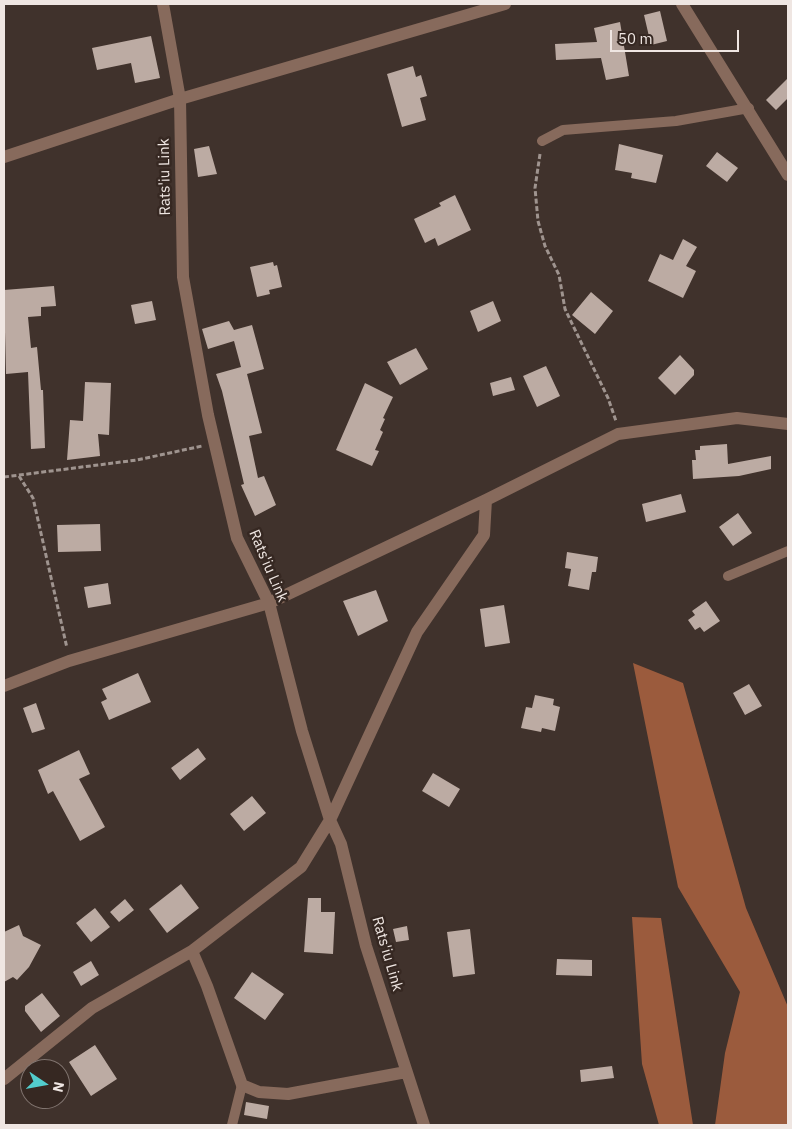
<!DOCTYPE html>
<style>
body{margin:0}
#map{position:relative;width:792px;height:1129px;overflow:hidden;background:#40322c;font-family:"IBM Plex Sans",sans-serif}
canvas{display:block}
.frame{position:absolute;inset:0;border:5px solid #efe6e2;pointer-events:none}
.north{position:absolute;left:20px;top:1059px;width:50px;height:50px;box-sizing:border-box;background:#362822;border:1px solid #80746f;border-radius:50%;rotate:102deg;font-size:14px;font-weight:700;line-height:20px;text-align:center;color:#efe6e2}
.north::after{content:'';display:block;margin:auto;width:18px;height:22px;background:#52cdcd;clip-path:polygon(50% 0,100% 100%,50% 72%,0 100%)}
.scale{position:absolute;left:610px;top:30px;width:129px;height:22px;box-sizing:border-box;border:2px solid #efe6e2;border-top:0;padding-left:6px;font-size:15px;line-height:18px;white-space:nowrap;color:#efe6e2;-webkit-text-stroke:4px #362822;paint-order:stroke}
</style>
<div id="map">
<canvas width="792" height="1129"></canvas>
<div class="frame"></div>
<div class="north">N</div>
<div class="scale">50 m</div>
</div>
<script>
const g = document.querySelector('canvas').getContext('2d');
g.lineJoin = 'round';
function fillPath(path, color) { g.fillStyle = color; g.fill(path, 'evenodd'); }
function trace(path, color, width, dash) { g.strokeStyle = color; g.lineWidth = width; g.lineCap = dash ? 'butt' : 'round'; g.setLineDash(dash || []); g.stroke(path); }
function drawText(font, color, halo, rows, align = 'center') {
  g.font = font + ' "IBM Plex Sans",sans-serif'; g.lineWidth = 5; g.setLineDash([]); g.textBaseline = 'middle'; g.strokeStyle = halo; g.fillStyle = color; for (const [text, x, y, turn = 0] of rows) {
    g.save(); g.translate(x, y); g.rotate((+turn || 0) * Math.PI / 180); g.textAlign = isNaN(turn) ? turn : align; if (halo) g.strokeText(text, 0, 0); g.fillText(text, 0, 0); g.restore();
  }
}
fillPath(new Path2D(`
 M 633,663 L 683,683 L 746,908 L 788,1007 L 788,1125 L 715,1125 L 725,1053 L 740,992 L 678,887 Z
 M 632,917 L 661,918 L 693,1125 L 659,1125 L 642,1064 Z`), '#9b5b3d');
fillPath(new Path2D(`
 M 660,11 L 667,41 L 651,45 L 644,15 Z
 M 620,22 L 629,76 L 606,80 L 601,58 L 556,60 L 555,44 L 597,42 L 594,28 Z
 M 151,36 L 160,78 L 135,83 L 131,63 L 97,70 L 92,48 Z
 M 413,66 L 416,77 L 421,75 L 427,96 L 420,98 L 426,120 L 402,127 L 387,74 Z
 M 788,78 L 788,98 L 776,110 L 766,100 Z
 M 619,144 L 663,155 L 656,183 L 631,178 L 632,173 L 615,170 Z
 M 209,146 L 217,174 L 198,177 L 194,149 Z
 M 717,152 L 738,168 L 727,182 L 706,166 Z
 M 455,195 L 471,230 L 438,246 L 435,238 L 425,243 L 414,219 L 441,206 L 439,203 Z
 M 683,239 L 697,247 L 686,266 L 696,271 L 683,298 L 648,281 L 660,254 L 673,260 Z
 M 273,262 L 274,266 L 277,265 L 282,287 L 269,290 L 270,294 L 257,297 L 250,267 Z
 M 54,286 L 56,306 L 41,307 L 41,316 L 28,317 L 31,348 L 37,347 L 41,390 L 43,390 L 45,448 L 31,449 L 28,372 L 6,374 L 4,290 Z
 M 591,292 L 613,311 L 595,334 L 572,315 Z
 M 152,301 L 156,320 L 135,324 L 131,305 Z
 M 493,301 L 501,321 L 478,332 L 470,311 Z
 M 229,321 L 234,330 L 252,325 L 264,369 L 247,374 L 262,433 L 249,436 L 258,478 L 264,476 L 276,505 L 255,516 L 241,485 L 244,484 L 222,391 L 216,374 L 241,367 L 234,341 L 208,349 L 202,329 Z
 M 416,348 L 428,369 L 400,385 L 387,362 Z
 M 680,355 L 694,370 L 694,375 L 675,395 L 658,378 Z
 M 546,366 L 560,396 L 537,407 L 523,376 Z
 M 511,377 L 515,390 L 493,396 L 490,383 Z
 M 85,382 L 111,383 L 109,435 L 98,434 L 100,456 L 67,460 L 70,420 L 83,421 Z
 M 365,383 L 393,397 L 383,418 L 385,419 L 380,430 L 383,432 L 375,450 L 379,451 L 372,466 L 336,450 Z
 M 727,444 L 728,464 L 771,456 L 771,469 L 739,476 L 693,479 L 692,460 L 696,460 L 695,450 L 700,450 L 700,446 Z
 M 681,494 L 686,512 L 646,522 L 642,504 Z
 M 738,513 L 752,533 L 733,546 L 719,527 Z
 M 100,524 L 101,551 L 58,552 L 57,525 Z
 M 567,552 L 598,557 L 596,572 L 592,572 L 589,590 L 568,586 L 571,569 L 565,568 Z
 M 108,583 L 111,604 L 88,608 L 84,587 Z
 M 376,590 L 388,621 L 358,636 L 343,601 Z
 M 706,601 L 720,621 L 704,632 L 700,627 L 695,630 L 688,620 L 695,615 L 692,611 Z
 M 504,605 L 510,643 L 485,647 L 480,609 Z
 M 138,673 L 151,702 L 109,720 L 101,702 L 107,699 L 102,689 Z
 M 749,684 L 762,706 L 745,715 L 733,693 Z
 M 535,695 L 554,699 L 553,705 L 560,707 L 555,731 L 542,728 L 541,732 L 521,728 L 526,707 L 532,708 Z
 M 36,703 L 45,729 L 32,733 L 23,708 Z
 M 198,748 L 206,759 L 180,780 L 171,768 Z
 M 79,750 L 90,774 L 79,779 L 105,827 L 80,841 L 53,791 L 48,794 L 38,770 Z
 M 433,773 L 460,789 L 449,807 L 422,791 Z
 M 252,796 L 266,813 L 244,831 L 230,814 Z
 M 181,884 L 199,908 L 167,933 L 149,909 Z
 M 308,898 L 321,898 L 321,912 L 335,912 L 333,954 L 304,952 Z
 M 125,899 L 134,910 L 119,922 L 110,912 Z
 M 95,908 L 110,927 L 91,942 L 76,923 Z
 M 19,925 L 23,936 L 41,945 L 29,967 L 17,980 L 13,977 L 4,982 L 4,932 Z
 M 407,926 L 409,940 L 396,942 L 393,929 Z
 M 470,929 L 475,974 L 453,977 L 447,932 Z
 M 557,959 L 592,960 L 592,976 L 556,975 Z
 M 91,961 L 99,975 L 81,986 L 73,972 Z
 M 252,972 L 284,994 L 265,1020 L 234,998 Z
 M 42,993 L 60,1016 L 41,1032 L 25,1011 L 25,1006 Z
 M 95,1045 L 117,1079 L 91,1096 L 69,1062 Z
 M 612,1066 L 614,1078 L 581,1082 L 580,1070 Z
 M 246,1102 L 269,1106 L 267,1119 L 244,1115 Z`), '#bcaba3');
trace(new Path2D(`
 M 540,154 L 535,188 L 538,221 L 545,246 L 559,275 L 565,309 L 608,398 L 616,421
 M 19,476 L 33,498 L 67,648
 M 4,477 L 137,460 L 202,446`), '#9f948f', 3, [5, 2.5]);
trace(new Path2D(`
 M 542,141 L 563,130 L 676,121 L 749,108
 M 728,576 L 788,551
 M 232,1125 L 242,1085`), '#876a5c', 10);
trace(new Path2D(`
 M 163,4 L 180,99 L 183,277 L 208,415 L 237,538 L 269,603 L 302,731 L 330,820 L 341,844 L 366,946 L 424,1125
 M 682,4 L 788,175
 M 4,157 L 180,99 L 505,4
 M 4,686 L 69,661 L 269,603 L 486,500 L 618,434 L 737,418 L 788,424
 M 192,951 L 207,986 L 242,1085 L 259,1092 L 288,1094 L 406,1072
 M 4,1079 L 92,1008 L 192,951 L 301,867 L 330,820 L 417,632 L 484,535 L 486,500`), '#876a5c', 12);
drawText('15px', '#efe6e2', '#362822', [
 ["Rats'iu Link",165,177,-91],
 ["Rats'iu Link",268,566,67],
 ["Rats'iu Link",387,954,74]
]);
</script>
